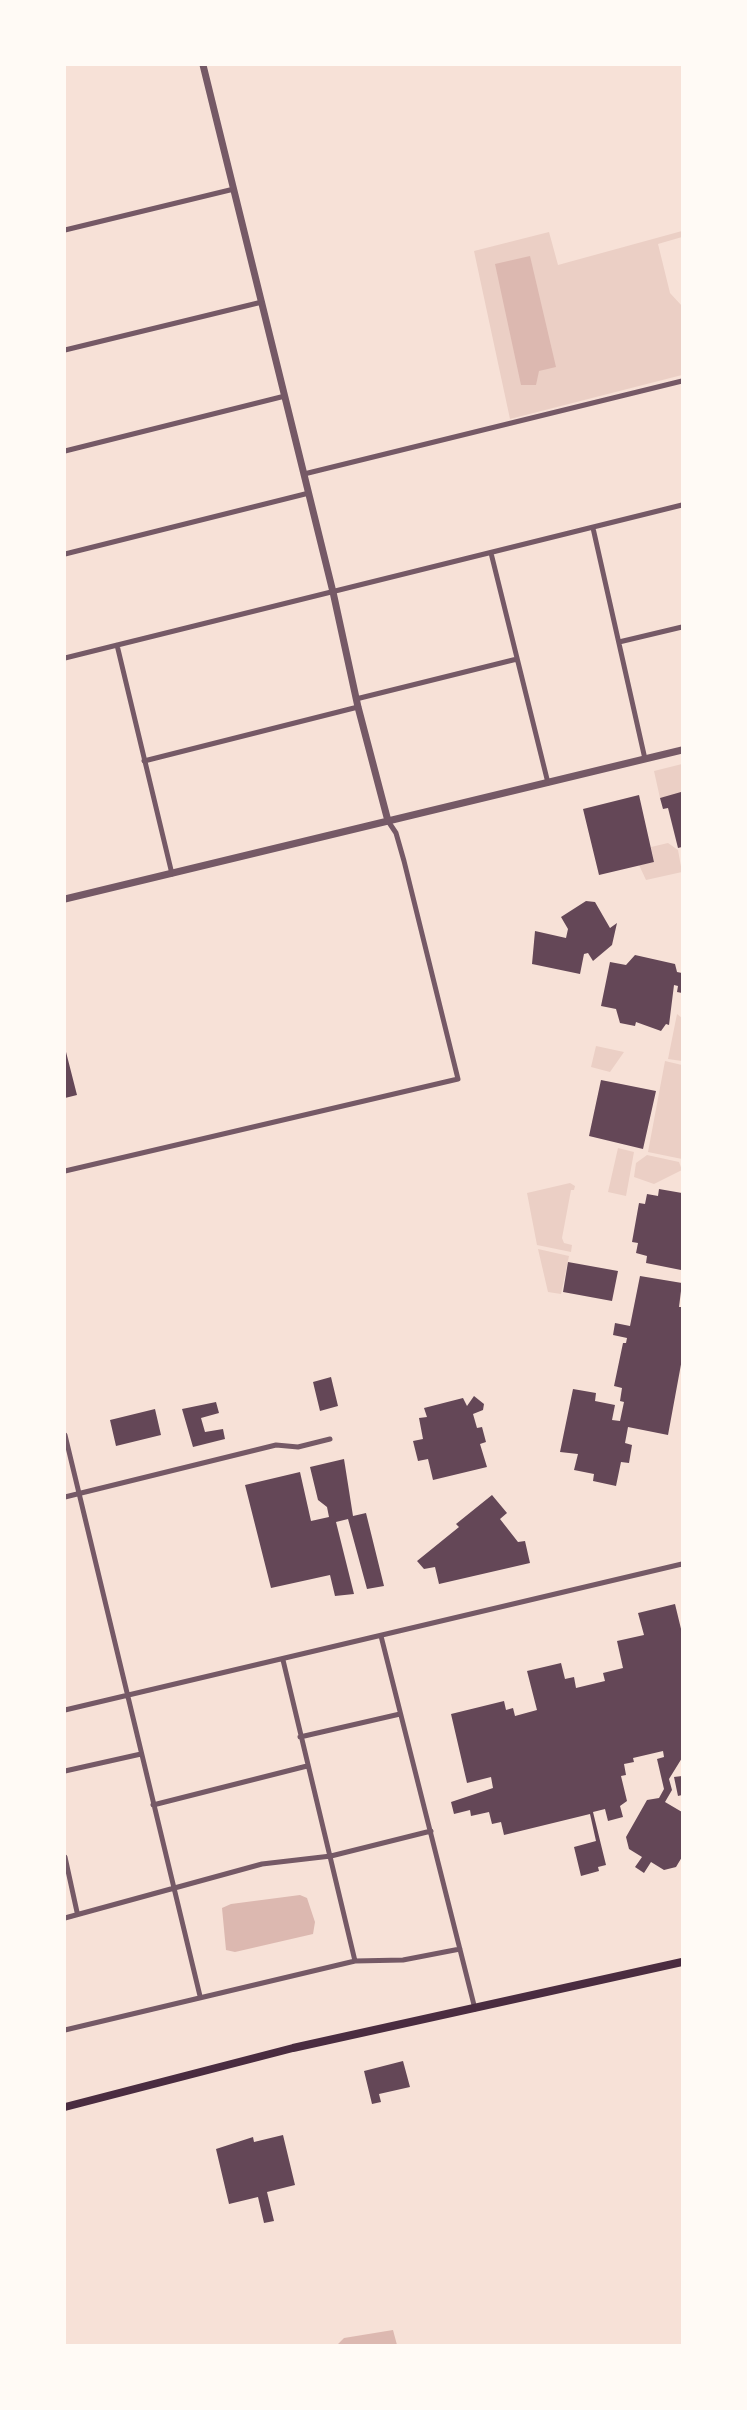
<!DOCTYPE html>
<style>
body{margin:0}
#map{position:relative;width:747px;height:2410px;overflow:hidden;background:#f7e1d7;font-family:"Playfair Display",serif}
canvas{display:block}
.frame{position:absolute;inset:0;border:66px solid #fffaf5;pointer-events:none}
</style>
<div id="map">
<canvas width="747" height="2410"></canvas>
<div class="frame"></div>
</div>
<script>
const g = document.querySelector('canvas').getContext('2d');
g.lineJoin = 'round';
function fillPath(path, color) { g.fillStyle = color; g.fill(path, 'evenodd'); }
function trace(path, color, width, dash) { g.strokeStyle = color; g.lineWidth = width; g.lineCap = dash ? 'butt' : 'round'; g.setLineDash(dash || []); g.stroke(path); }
fillPath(new Path2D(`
 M 682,231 L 682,237 L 658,244 L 670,293 L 682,306 L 682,375 L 510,419 L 474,251 L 549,232 L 558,265 Z
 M 682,764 L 682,793 L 660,798 L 654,771 Z
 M 668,843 L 678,850 L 682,872 L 646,880 L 639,865 L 654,862 L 651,847 Z
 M 677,1014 L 682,1018 L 682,1061 L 668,1059 Z
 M 596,1046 L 624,1052 L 610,1072 L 591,1067 Z
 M 665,1061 L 682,1065 L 682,1159 L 648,1152 Z
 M 618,1148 L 634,1152 L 626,1196 L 608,1192 Z
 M 647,1155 L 679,1162 L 682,1170 L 654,1184 L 634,1177 L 636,1163 Z
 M 570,1183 L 575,1186 L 574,1190 L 571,1190 L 562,1238 L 564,1243 L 572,1245 L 571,1252 L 537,1245 L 527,1193 Z
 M 538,1249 L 569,1256 L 561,1294 L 548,1292 Z`), '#ebcfc5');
fillPath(new Path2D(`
 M 530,256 L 556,367 L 539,371 L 536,385 L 521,385 L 495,264 Z
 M 300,1895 L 307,1898 L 315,1922 L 313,1934 L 235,1952 L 226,1950 L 222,1908 L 231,1904 Z
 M 393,2330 L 397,2345 L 337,2345 L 344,2338 Z`), '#dcb8b0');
fillPath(new Path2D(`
 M 681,792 L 682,847 L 678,848 L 668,808 L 663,809 L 660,798 Z
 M 639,795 L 654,862 L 599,875 L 583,809 Z
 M 586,901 L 595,902 L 610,928 L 617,923 L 612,945 L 593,961 L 588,953 L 584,954 L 580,974 L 532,964 L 535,931 L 566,938 L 568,929 L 561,917 Z
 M 635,955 L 675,964 L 677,972 L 682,973 L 682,993 L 677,992 L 678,986 L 674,985 L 669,1025 L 666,1024 L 661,1031 L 636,1022 L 635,1026 L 620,1023 L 616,1009 L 601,1006 L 610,962 L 626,965 Z
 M 65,1048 L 77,1095 L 65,1098 Z
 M 601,1080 L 656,1091 L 643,1149 L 589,1136 Z
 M 659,1189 L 682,1193 L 681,1270 L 646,1263 L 647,1256 L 636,1253 L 638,1243 L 632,1242 L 639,1203 L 645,1204 L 647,1194 L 658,1196 Z
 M 568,1262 L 618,1271 L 612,1301 L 563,1292 Z
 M 640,1276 L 682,1283 L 679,1307 L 682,1307 L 682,1359 L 668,1435 L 628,1427 L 625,1443 L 632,1445 L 629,1463 L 621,1462 L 616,1486 L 593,1481 L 594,1474 L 574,1470 L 578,1454 L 560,1452 L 573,1389 L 596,1393 L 595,1401 L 615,1405 L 612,1420 L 620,1421 L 624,1402 L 620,1401 L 622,1388 L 614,1386 L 623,1343 L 626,1343 L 627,1338 L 613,1335 L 615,1323 L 630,1326 Z
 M 331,1377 L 338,1406 L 320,1411 L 313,1382 Z
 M 474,1396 L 484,1404 L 483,1410 L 473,1414 L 477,1428 L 482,1427 L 486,1442 L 480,1444 L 487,1467 L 433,1480 L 428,1459 L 418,1461 L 413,1441 L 423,1439 L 419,1418 L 427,1417 L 424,1408 L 463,1398 L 467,1406 Z
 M 216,1402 L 219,1413 L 201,1418 L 205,1432 L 223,1429 L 225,1439 L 193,1447 L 182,1409 Z
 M 155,1409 L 161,1435 L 116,1446 L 110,1420 Z
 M 344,1459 L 353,1516 L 366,1513 L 384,1586 L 367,1589 L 348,1519 L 336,1522 L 354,1594 L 335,1596 L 330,1575 L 271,1588 L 245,1485 L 300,1472 L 311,1521 L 329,1517 L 327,1507 L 318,1500 L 310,1467 Z
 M 492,1495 L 507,1513 L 500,1519 L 518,1542 L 525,1541 L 530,1563 L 439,1584 L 435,1567 L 424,1569 L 417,1561 L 459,1527 L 456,1524 Z
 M 675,1604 L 682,1633 L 682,1758 L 669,1779 L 672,1790 L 665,1802 L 682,1812 L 682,1857 L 676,1867 L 664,1870 L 651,1862 L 644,1873 L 635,1867 L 642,1857 L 629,1849 L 626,1837 L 647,1800 L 659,1798 L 664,1789 L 657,1759 L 664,1757 L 663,1751 L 633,1758 L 634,1762 L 624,1764 L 626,1775 L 621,1776 L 627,1801 L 620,1806 L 623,1817 L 608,1821 L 605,1809 L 593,1812 L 606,1865 L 598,1867 L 599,1871 L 581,1876 L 574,1847 L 596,1841 L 590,1814 L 504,1835 L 501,1822 L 492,1824 L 489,1812 L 471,1816 L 470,1810 L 454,1814 L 451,1802 L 493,1788 L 491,1777 L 467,1783 L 451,1714 L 504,1701 L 506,1710 L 513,1708 L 515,1716 L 537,1710 L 527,1671 L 561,1663 L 565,1679 L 574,1677 L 576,1688 L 605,1681 L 603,1673 L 623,1668 L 617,1641 L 644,1635 L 638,1613 Z
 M 682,1776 L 682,1795 L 678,1796 L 674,1777 Z
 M 403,2061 L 410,2087 L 379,2094 L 381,2102 L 372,2104 L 364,2071 Z
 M 283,2135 L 295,2185 L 267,2192 L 274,2221 L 264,2223 L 258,2197 L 229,2204 L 216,2149 L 253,2137 L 254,2142 Z`), '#644757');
trace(new Path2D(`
 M 65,230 L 234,189
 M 65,350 L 262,302
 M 65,451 L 285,396
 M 304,474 L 682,381
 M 593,528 L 645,759
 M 491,553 L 548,783
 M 65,554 L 309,493
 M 619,642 L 682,627
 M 117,645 L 172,874
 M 65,658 L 682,505
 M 356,699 L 517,659
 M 144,761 L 358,707
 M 65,1171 L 458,1079 L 404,861 L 396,833 L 388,821
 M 65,1435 L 200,1996
 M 65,1497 L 276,1445 L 298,1447 L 330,1439
 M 381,1636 L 475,2009
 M 283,1660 L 355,1961
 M 65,1710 L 682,1564
 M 300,1737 L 400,1714
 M 65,1771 L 141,1754
 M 153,1805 L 307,1766
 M 65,1857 L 77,1912
 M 65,1918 L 262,1864 L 331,1856 L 431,1831
 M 65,2030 L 355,1961 L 403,1960 L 460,1949`), '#755966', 5);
trace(new Path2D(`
 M 203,65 L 333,592 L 358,707 L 388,821
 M 65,899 L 682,750`), '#755966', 7);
trace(new Path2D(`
 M 65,2107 L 293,2048 L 682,1962`), '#4a2c40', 8);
</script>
